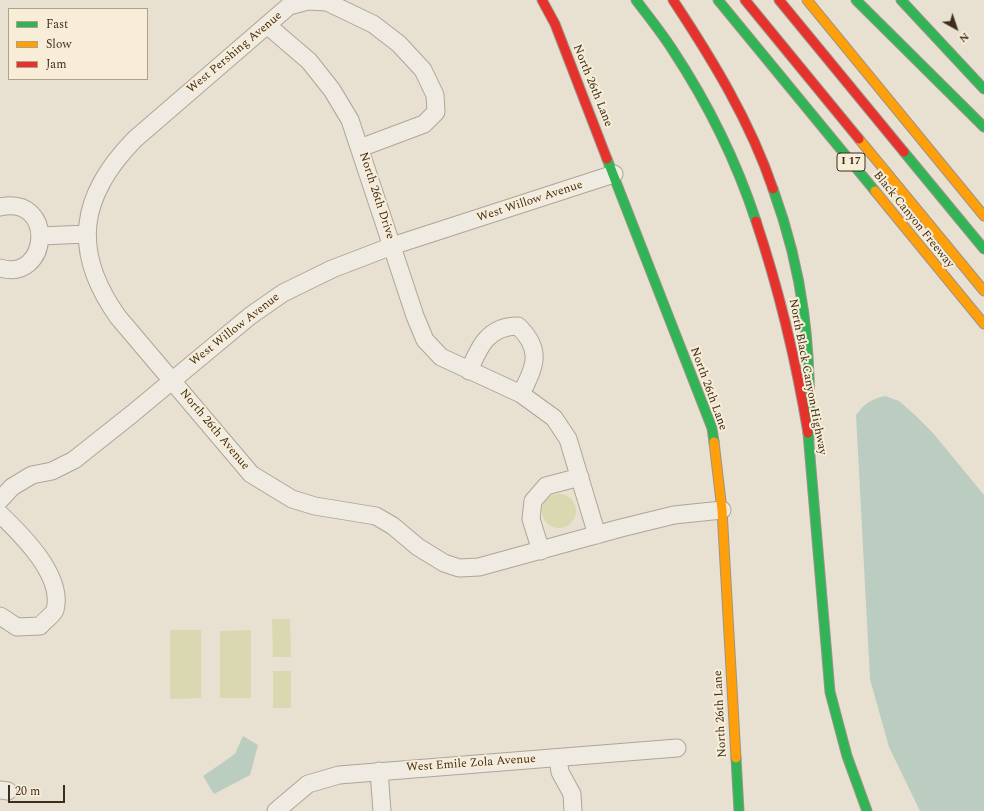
<!DOCTYPE html>
<style>
body{margin:0}
#map{position:relative;width:984px;height:811px;overflow:hidden;background:#e8e0d0;font-family:Spectral,serif}
canvas{display:block}
.legend{position:absolute;left:8px;top:8px;width:140px;height:72px;box-sizing:border-box;background:#f8edd6;border:1px solid #aea08d;margin:0;padding:5px 7px;list-style:none;font-size:12px;color:#3e2d1f}
.legend li{display:flex;align-items:center;gap:8px;height:20px}
.legend b{width:20px;border:1px solid #aea08d}
.north{position:absolute;left:936px;top:8px;width:40px;height:40px;-webkit-text-stroke:3px #f8edd6;paint-order:stroke;rotate:140deg;font-size:11px;font-weight:700;line-height:16px;text-align:center;color:#3e2d1f}
.north::after{content:'';display:block;margin:auto;width:14px;height:18px;background:#3e2d1f;clip-path:polygon(50% 0,100% 100%,50% 72%,0 100%)}
.scale{position:absolute;left:8px;top:785px;width:57px;height:18px;box-sizing:border-box;border:2px solid #3e2d1f;border-top:0;padding-left:5px;font-size:12px;line-height:14px;white-space:nowrap;color:#3e2d1f;-webkit-text-stroke:3px #f8edd6;paint-order:stroke}
</style>
<div id="map">
<canvas width="984" height="811"></canvas>
<ul class="legend">
<li><b style="height:5px;background:#30b455"></b>Fast</li>
<li><b style="height:5px;background:#ff9f0a"></b>Slow</li>
<li><b style="height:5px;background:#e5322d"></b>Jam</li>
</ul>
<div class="north">N</div>
<div class="scale">20 m</div>
</div>
<script>
const g = document.querySelector('canvas').getContext('2d');
g.lineJoin = 'round';
function fillPath(path, color) { g.fillStyle = color; g.fill(path, 'evenodd'); }
function trace(path, color, width, dash) { g.strokeStyle = color; g.lineWidth = width; g.lineCap = dash ? 'butt' : 'round'; g.setLineDash(dash || []); g.stroke(path); }
function drawText(font, color, halo, rows, align = 'center') {
  g.font = font + ' Spectral,serif'; g.lineWidth = 4; g.setLineDash([]); g.textBaseline = 'middle'; g.strokeStyle = halo; g.fillStyle = color; for (const [text, x, y, turn = 0] of rows) {
    g.save(); g.translate(x, y); g.rotate((+turn || 0) * Math.PI / 180); g.textAlign = isNaN(turn) ? turn : align; if (halo) g.strokeText(text, 0, 0); g.fillText(text, 0, 0); g.restore();
  }
}
fillPath(new Path2D(`
 M542 511a17 17 0 1 1 34 0a17 17 0 1 1-34 0Z
 M 272,619 L 290,619 L 291,657 L 273,657 Z
 M 170,630 L 201,630 L 201,698 L 170,699 Z
 M 251,630 L 251,698 L 220,698 L 220,631 Z
 M 273,671 L 291,671 L 291,708 L 273,708 Z`), '#d9d8b1');
fillPath(new Path2D(`
 M 885,396 L 899,401 L 915,415 L 933,433 L 984,495 L 984,811 L 920,811 L 889,747 L 870,679 L 856,415 C 864,404 871,399 885,396 Z
 M 243,736 L 258,745 L 250,775 L 214,794 L 203,776 L 235,754 Z`), '#bbcdc1');
const street = new Path2D(`
 M 267,25 L 309,61 L 332,90 L 350,120 L 415,316 L 425,340 L 441,357 L 521,394 L 554,418 L 568,439 L 597,535
 M 360,148 L 424,124 L 436,112 L 435,95 L 423,70 L 399,44 L 373,24 L 327,2 L 308,1 L 289,6 L 135,139 C 79,196 71,251 118,317 L 251,474 L 292,499 L 315,506 L 376,516 L 393,526 L 418,547 L 444,563 L 459,568 L 479,567 L 621,528 L 674,515 L 722,510
 M 0,207 C 57,195 49,283 0,268
 M 41,236 L 86,234
 M 469,371 C 479,347 488,326 518,326 C 543,350 535,366 521,394
 M 0,500 L 12,487 L 32,475 L 52,471 L 74,460 L 132,414 L 250,316 L 283,293 L 332,269 L 392,246 L 614,174
 M 0,514 C 22,535 64,576 55,610 C 53,615 44,621 40,626 L 17,627 L 0,616
 M 541,551 L 531,519 L 533,501 L 546,486 L 580,477
 M 558,758 L 560,772 L 572,794 L 573,811
 M 379,771 L 382,811
 M 0,790 L 8,791
 M 276,811 L 308,784 L 339,775 L 677,748`);
const fast = new Path2D(`
 M 636,0 C 648,16 661,32 672,49 C 707,102 736,160 756,221
 M 718,0 L 875,191
 M 856,0 L 984,127
 M 901,0 L 984,89
 M 904,152 L 984,249
 M 607,159 L 712,428 L 714,442
 M 773,189 C 804,274 812,350 809,440
 M 808,433 L 830,692 L 847,756 L 867,811
 M 736,758 L 739,811`);
const slow = new Path2D(`
 M 807,0 L 984,216
 M 859,139 L 984,291
 M 875,191 L 984,324
 M 714,442 L 722,510 L 736,758`);
const jam = new Path2D(`
 M 542,0 L 555,24 L 607,159
 M 673,0 C 712,59 750,121 773,189
 M 745,0 L 859,139
 M 779,0 L 904,152
 M 756,221 C 779,290 796,361 808,433`);
trace(street, '#aea598', 19);
trace(fast, '#9d9488', 11);
trace(slow, '#9d9488', 11);
trace(jam, '#9d9488', 11);
trace(street, '#efeae2', 17);
trace(fast, '#30b455', 9);
trace(slow, '#ff9f0a', 9);
trace(jam, '#e5322d', 9);
for (const [x, y, w] of [
 [851,162,28]
]) { const box = new Path2D(); box.roundRect(x - w / 2, y - 9, w, 18, 3); g.fillStyle = '#f8edd6'; g.fill(box); trace(box, '#3e2d1f', 1); }
drawText('bold 11px', '#3e2d1f', null, [
 ["I 17",851,162]
]);
drawText('12px', '#3e2d1f', '#f8edd6', [
 ["West Pershing Avenue",235,53,-40],
 ["North 26th Lane",592,86,68],
 ["North 26th Drive",376,196,72],
 ["West Willow Avenue",530,202,-18],
 ["Black Canyon Freeway",913,220,51],
 ["West Willow Avenue",235,330,-38],
 ["North Black Canyon Highway",807,377,79],
 ["North 26th Lane",708,389,70],
 ["North 26th Avenue",214,430,50],
 ["North 26th Lane",721,714,-93],
 ["West Emile Zola Avenue",471,764,-4]
]);
</script>
